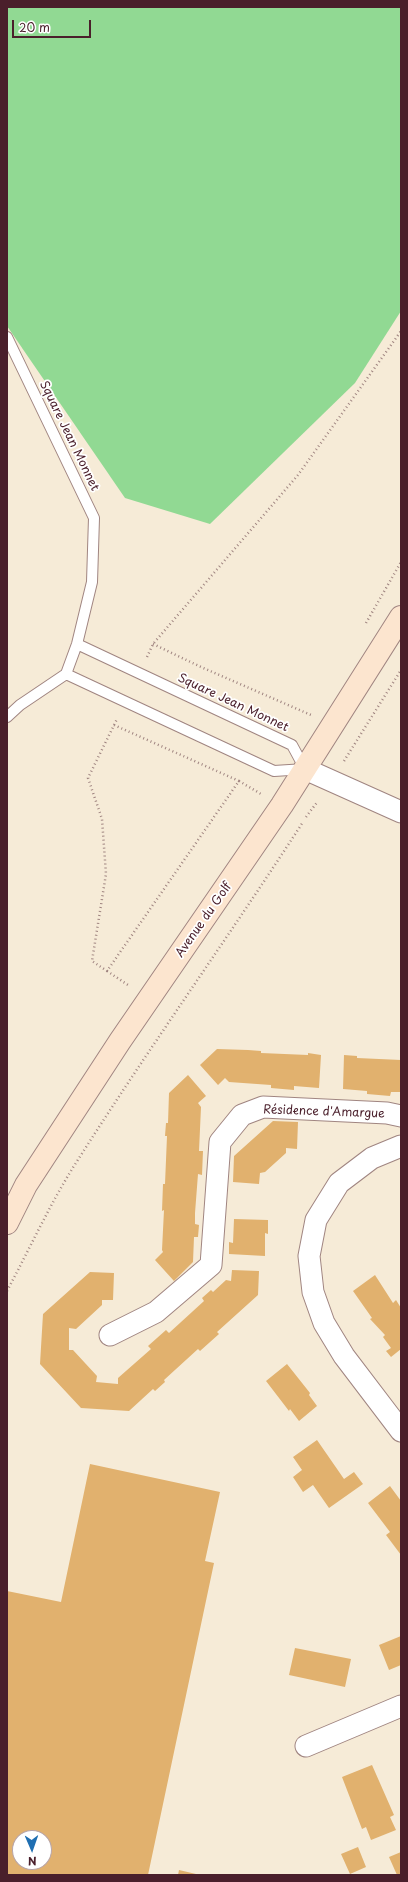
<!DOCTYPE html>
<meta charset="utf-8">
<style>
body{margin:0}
#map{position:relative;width:408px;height:1882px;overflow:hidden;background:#f6ebd7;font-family:"Playpen Sans",sans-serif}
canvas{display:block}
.frame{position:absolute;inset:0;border:8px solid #4a1f2b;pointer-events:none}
.north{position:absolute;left:12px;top:1830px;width:40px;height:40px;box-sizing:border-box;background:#fff;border:1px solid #b7a5aa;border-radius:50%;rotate:178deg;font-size:11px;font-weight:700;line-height:16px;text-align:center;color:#4a1f2b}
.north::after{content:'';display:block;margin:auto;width:14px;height:18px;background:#1f6fb2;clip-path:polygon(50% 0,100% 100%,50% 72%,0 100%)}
.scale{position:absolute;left:12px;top:20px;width:79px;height:18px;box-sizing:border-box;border:2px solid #4a1f2b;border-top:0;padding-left:5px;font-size:12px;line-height:14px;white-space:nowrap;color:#4a1f2b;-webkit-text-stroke:3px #fff;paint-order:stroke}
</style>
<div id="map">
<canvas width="408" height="1882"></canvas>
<div class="frame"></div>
<div class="north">N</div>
<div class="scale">20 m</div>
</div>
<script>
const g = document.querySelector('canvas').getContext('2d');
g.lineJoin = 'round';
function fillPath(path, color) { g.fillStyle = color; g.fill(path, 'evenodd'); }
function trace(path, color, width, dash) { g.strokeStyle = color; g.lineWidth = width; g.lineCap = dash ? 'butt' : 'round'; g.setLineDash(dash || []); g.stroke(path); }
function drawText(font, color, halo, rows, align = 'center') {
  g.font = font + ' "Playpen Sans",sans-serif'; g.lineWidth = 3.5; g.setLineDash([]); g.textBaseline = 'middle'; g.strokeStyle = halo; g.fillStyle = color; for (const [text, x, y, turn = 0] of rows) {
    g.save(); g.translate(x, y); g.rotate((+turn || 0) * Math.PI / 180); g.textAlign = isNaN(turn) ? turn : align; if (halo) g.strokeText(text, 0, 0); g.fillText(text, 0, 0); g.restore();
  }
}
fillPath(new Path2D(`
 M 7,7 L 401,7 L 401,311 L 355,383 L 210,524 L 125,498 L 7,326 Z`), '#91d993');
fillPath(new Path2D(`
 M 217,1049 L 248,1050 L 261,1051 L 261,1053 L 308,1055 L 308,1053 L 321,1055 L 319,1088 L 294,1086 L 294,1090 L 271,1088 L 271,1085 L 229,1082 L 225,1078 L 218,1085 L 200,1065 Z
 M 344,1055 L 357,1056 L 357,1058 L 401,1060 L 401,1092 L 391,1092 L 390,1096 L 367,1094 L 367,1091 L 343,1089 Z
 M 188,1075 L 206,1096 L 198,1103 L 201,1107 L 199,1151 L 203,1151 L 202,1175 L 198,1174 L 195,1213 L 195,1224 L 199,1225 L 198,1237 L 194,1237 L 193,1262 L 174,1281 L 155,1260 L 163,1252 L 162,1250 L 164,1210 L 162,1211 L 163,1184 L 165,1184 L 167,1136 L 165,1136 L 166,1123 L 168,1123 L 169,1093 Z
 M 273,1121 L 298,1122 L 297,1149 L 286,1148 L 286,1153 L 265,1172 L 260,1173 L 259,1184 L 233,1182 L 234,1156 Z
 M 234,1219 L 268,1220 L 268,1234 L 265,1233 L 265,1256 L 229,1254 L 229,1242 L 233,1243 Z
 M 232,1270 L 259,1271 L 258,1295 L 217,1332 L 219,1334 L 200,1351 L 198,1349 L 164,1380 L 165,1382 L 155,1391 L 153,1389 L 129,1411 L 81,1408 L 40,1364 L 43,1314 L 90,1272 L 114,1273 L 113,1300 L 102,1300 L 102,1305 L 76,1329 L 69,1328 L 69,1350 L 73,1350 L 97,1376 L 96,1382 L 118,1384 L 118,1378 L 151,1349 L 148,1346 L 166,1330 L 169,1333 L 204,1301 L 202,1298 L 211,1290 L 213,1292 L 226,1280 L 231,1281 Z
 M 375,1275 L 393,1303 L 396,1300 L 401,1308 L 401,1349 L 391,1357 L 386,1351 L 391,1348 L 383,1337 L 385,1335 L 370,1319 L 372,1318 L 353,1291 Z
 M 287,1364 L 310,1393 L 309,1395 L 317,1406 L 299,1421 L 290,1409 L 289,1411 L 266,1381 Z
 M 317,1440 L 344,1479 L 354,1472 L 363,1484 L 329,1508 L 313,1485 L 303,1492 L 293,1477 L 302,1470 L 293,1457 Z
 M 90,1464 L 220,1492 L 205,1561 L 214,1563 L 148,1875 L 7,1875 L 7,1591 L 61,1602 ZM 20,1838 L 44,1838 L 44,1862 L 20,1862 Z
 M 390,1486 L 401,1501 L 401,1555 L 386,1535 L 390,1532 L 368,1503 Z
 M 401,1636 L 401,1665 L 389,1670 L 379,1645 Z
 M 295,1648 L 351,1659 L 345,1687 L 289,1675 Z
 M 372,1765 L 394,1815 L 390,1817 L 396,1830 L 371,1840 L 366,1827 L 362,1829 L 342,1777 Z
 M 358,1847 L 366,1867 L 350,1874 L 341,1854 Z
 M 401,1852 L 401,1875 L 397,1875 L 389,1857 Z
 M 179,1870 L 196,1874 L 196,1875 L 178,1875 Z`), '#e1b16e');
const lane = new Path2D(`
 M 7,337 L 94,518 L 92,582 L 77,644 L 66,674 L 20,705 L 7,717
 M 66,674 L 274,771 L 305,769 L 292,745 L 77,644`);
const street = new Path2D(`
 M 305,769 L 401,812
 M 401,1146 L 372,1158 L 339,1183 L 316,1220 L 309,1256 L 313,1292 L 324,1323 L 344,1356 L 401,1431
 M 110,1335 L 156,1312 L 211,1265 L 220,1142 L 242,1115 L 263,1107 L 387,1113 L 401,1116
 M 306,1746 L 401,1706`);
const secondary = new Path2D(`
 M 7,1223 L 26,1185 L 120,1041 L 282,805 L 401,617`);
trace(lane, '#a08581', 12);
trace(street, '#a08581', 23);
trace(secondary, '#a08581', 24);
trace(new Path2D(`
 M 366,623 L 401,562
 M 153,644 L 201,667 L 311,715
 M 147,657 L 153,644 L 298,475 L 401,331
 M 114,725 L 239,781 L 107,971 L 92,961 L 106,874 L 102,819 L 88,778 L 117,719
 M 344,761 L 401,670
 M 239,781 L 261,794
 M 306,817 L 318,801
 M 107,971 L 128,985
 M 7,1291 C 29,1250 49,1206 74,1166 C 148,1049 228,938 303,822`), '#a08581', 2.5, [1, 3]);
trace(lane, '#fff', 10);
trace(street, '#fff', 21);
trace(secondary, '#fce5cf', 22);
drawText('12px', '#4a1f2b', '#fff', [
 ["Square Jean Monnet",69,436,64],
 ["Square Jean Monnet",233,703,25],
 ["Avenue du Golf",204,920,-55],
 ["Résidence d'Amargue",324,1112,2]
]);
</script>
